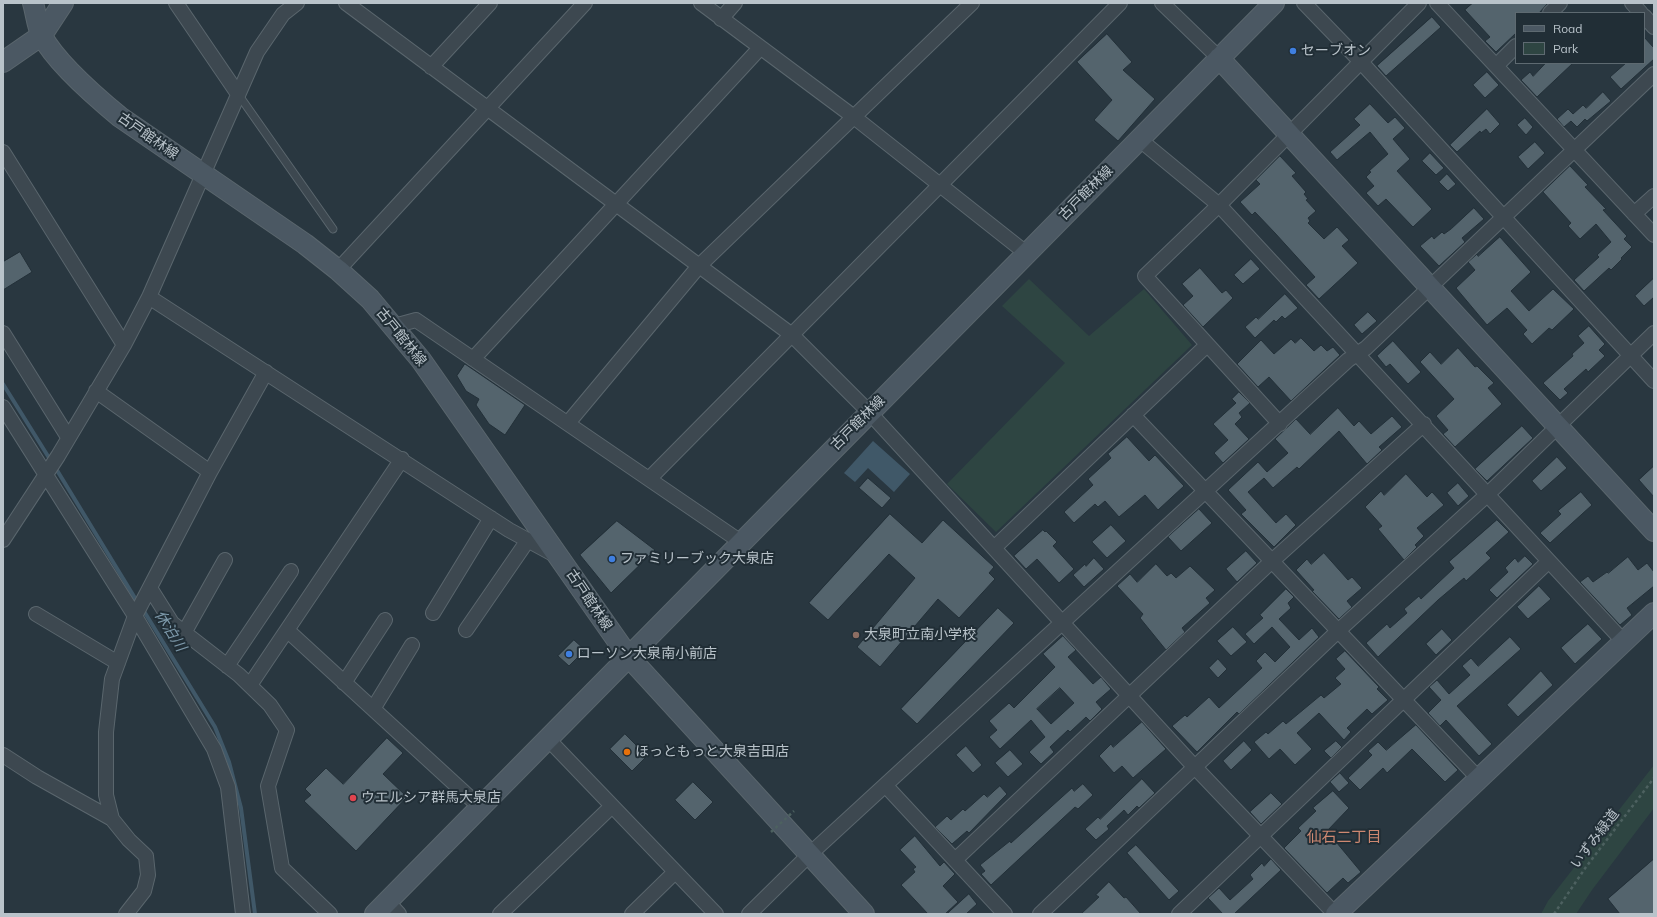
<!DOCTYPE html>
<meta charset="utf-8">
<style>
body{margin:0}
#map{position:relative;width:1657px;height:917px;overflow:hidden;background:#293740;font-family:Mulish,sans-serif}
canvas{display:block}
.frame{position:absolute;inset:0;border:4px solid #b9c3ca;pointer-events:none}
.legend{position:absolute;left:1515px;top:12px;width:130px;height:52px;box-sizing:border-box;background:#212e36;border:1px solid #5e6a71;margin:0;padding:5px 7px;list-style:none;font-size:12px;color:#b9c3ca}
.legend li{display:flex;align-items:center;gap:8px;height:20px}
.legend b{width:20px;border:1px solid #5e6a71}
</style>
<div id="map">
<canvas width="1657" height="917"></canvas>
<div class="frame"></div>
<ul class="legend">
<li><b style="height:5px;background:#4b5863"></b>Road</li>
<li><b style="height:11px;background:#2e4542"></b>Park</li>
</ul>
</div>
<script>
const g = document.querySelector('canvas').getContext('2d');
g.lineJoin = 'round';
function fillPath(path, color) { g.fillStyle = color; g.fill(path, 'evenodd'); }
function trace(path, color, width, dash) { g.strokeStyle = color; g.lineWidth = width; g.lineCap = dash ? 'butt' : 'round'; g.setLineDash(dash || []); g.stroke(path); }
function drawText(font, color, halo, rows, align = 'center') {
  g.font = font + ' Mulish,"Noto Sans JP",sans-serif'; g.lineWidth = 4; g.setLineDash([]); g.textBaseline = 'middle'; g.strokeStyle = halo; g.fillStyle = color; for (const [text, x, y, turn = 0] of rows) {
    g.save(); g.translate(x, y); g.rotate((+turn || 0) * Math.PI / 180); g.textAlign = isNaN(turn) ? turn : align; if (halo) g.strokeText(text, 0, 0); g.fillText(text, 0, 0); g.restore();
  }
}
fillPath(new Path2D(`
 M 1029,279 L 1089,336 L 1144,289 L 1192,345 L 996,532 L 947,484 L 1065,363 L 1002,306 Z
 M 1654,765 L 1654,808 L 1592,890 L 1576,914 L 1541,914 L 1548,901 Z`), '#2e4542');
fillPath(new Path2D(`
 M 873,441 L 910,474 L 894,492 L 868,468 L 855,482 L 844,473 Z`), '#405868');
trace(new Path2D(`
 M 3,384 L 51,461
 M 55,467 L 138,603
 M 142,608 L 215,727 L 229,762 L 241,808 L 255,914`), '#405868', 4);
const building = new Path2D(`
 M 1473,3 L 1548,3 L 1539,13 L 1516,13 L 1516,33 L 1496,52 L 1485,41 L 1490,37 L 1465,10 Z
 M 1432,17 L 1441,27 L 1386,76 L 1377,66 Z
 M 1107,34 L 1132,62 L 1123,70 L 1155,99 L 1118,141 L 1094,120 L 1112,100 L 1077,62 Z
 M 1644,37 L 1654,48 L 1654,59 L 1621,89 L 1610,77 L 1626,63 L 1644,63 Z
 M 1546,63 L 1573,63 L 1537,97 L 1521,80 L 1530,72 L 1533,76 Z
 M 1487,72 L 1499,85 L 1485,98 L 1473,85 Z
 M 1603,92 L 1611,101 L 1587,121 L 1585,119 L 1577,127 L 1571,121 L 1564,127 L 1557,119 L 1568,109 L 1573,114 L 1583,105 L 1586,108 Z
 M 1370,104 L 1388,123 L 1395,117 L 1405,128 L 1393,139 L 1410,159 L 1397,171 L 1432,209 L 1413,227 L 1386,199 L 1378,206 L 1366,193 L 1374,186 L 1366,177 L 1371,172 L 1369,171 L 1388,154 L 1370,132 L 1337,160 L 1330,152 L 1360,125 L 1354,119 Z
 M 1487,109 L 1500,124 L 1490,134 L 1486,129 L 1481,133 L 1480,131 L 1457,152 L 1450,145 Z
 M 1525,118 L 1533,127 L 1526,135 L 1517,125 Z
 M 1535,142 L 1545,153 L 1528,169 L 1518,157 Z
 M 1430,153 L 1444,168 L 1436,175 L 1422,161 Z
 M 1280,156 L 1296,173 L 1292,176 L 1306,192 L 1304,194 L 1308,199 L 1306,200 L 1316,211 L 1308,218 L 1310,221 L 1308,223 L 1324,239 L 1337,227 L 1349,240 L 1342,246 L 1358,263 L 1319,299 L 1306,285 L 1315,277 L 1275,233 L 1255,212 L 1252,215 L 1240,202 L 1260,184 L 1256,180 Z
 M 1570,166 L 1588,185 L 1585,187 L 1606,209 L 1603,210 L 1627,236 L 1624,239 L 1632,247 L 1621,258 L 1622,259 L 1611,270 L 1609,268 L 1584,291 L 1574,280 L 1599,257 L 1597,255 L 1611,242 L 1596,224 L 1580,239 L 1568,226 L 1571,223 L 1543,192 Z
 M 1447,174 L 1456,184 L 1448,191 L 1439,182 Z
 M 1474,208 L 1484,219 L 1462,238 L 1465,242 L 1439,266 L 1420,246 L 1432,236 L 1434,239 L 1442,232 L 1444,234 L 1451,229 Z
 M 1500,237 L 1531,272 L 1511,291 L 1529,311 L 1553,289 L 1574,309 L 1552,330 L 1549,328 L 1532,344 L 1523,334 L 1527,330 L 1507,308 L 1487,325 L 1456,288 L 1475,270 L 1468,262 L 1477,254 L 1478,256 Z
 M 20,252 L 32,272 L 3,290 L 3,262 Z
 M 1251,259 L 1260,269 L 1243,284 L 1234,275 Z
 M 1200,268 L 1222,293 L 1226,290 L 1233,298 L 1203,327 L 1183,305 L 1193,296 L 1182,284 Z
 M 1654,278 L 1654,297 L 1644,306 L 1635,296 Z
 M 1285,294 L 1298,308 L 1285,319 L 1282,316 L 1276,322 L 1274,320 L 1255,338 L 1245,327 L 1256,317 L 1258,319 Z
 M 1368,312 L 1377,321 L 1362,334 L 1354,325 Z
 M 1589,326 L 1605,344 L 1599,350 L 1605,356 L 1588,372 L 1586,369 L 1564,389 L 1568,393 L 1560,400 L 1543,383 L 1573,356 L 1572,354 L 1584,343 L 1578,336 Z
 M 1301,338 L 1314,351 L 1321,345 L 1327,351 L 1333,347 L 1340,355 L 1291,401 L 1269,377 L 1258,387 L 1237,364 L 1261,340 L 1274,354 L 1291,339 L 1295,343 Z
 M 1393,341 L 1421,372 L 1408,384 L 1390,364 L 1386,367 L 1377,356 Z
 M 1458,348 L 1475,367 L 1477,366 L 1494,383 L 1488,388 L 1502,404 L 1455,447 L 1443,434 L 1448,430 L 1436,416 L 1454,399 L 1420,362 L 1430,352 L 1441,364 Z
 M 465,364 L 525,405 L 505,435 L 489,424 L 476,405 L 479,399 L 466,391 L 457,376 Z
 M 1239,392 L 1250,403 L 1239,413 L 1242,417 L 1235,424 L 1249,439 L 1223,463 L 1214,453 L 1228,440 L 1213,424 L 1236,403 L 1232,399 Z
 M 1338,408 L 1354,426 L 1359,421 L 1371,434 L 1392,416 L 1402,427 L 1379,447 L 1382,450 L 1367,464 L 1339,431 L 1299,469 L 1297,467 L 1273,488 L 1264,478 L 1248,492 L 1276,523 L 1286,514 L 1296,525 L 1274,547 L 1241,514 L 1246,510 L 1228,490 L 1258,462 L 1267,472 L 1288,453 L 1275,439 L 1296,419 L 1310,434 Z
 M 1522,426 L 1533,438 L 1487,481 L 1475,469 Z
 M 1127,437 L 1149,461 L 1155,455 L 1184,486 L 1158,510 L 1145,495 L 1119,517 L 1105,501 L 1098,507 L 1095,504 L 1074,523 L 1064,512 L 1093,485 L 1088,479 L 1111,458 L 1108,454 Z
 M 1557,457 L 1567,468 L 1541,491 L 1532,481 Z
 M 1654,466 L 1654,497 L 1639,480 Z
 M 1406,474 L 1427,497 L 1432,492 L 1444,505 L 1417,528 L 1424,536 L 1415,545 L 1417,547 L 1404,560 L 1378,529 L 1382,526 L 1365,507 L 1381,491 L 1384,495 Z
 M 868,478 L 891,498 L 882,508 L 859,488 Z
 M 1458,483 L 1469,496 L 1458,506 L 1447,493 Z
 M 1581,492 L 1592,505 L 1550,543 L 1540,533 L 1561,514 L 1558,511 Z
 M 1199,509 L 1212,523 L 1181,551 L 1168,537 Z
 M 890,514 L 922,543 L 943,520 L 994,567 L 989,573 L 995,579 L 959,618 L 938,599 L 880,667 L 857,647 L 915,578 L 889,554 L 828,620 L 809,603 Z
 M 1497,520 L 1509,532 L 1486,553 L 1491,558 L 1466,581 L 1464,578 L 1438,600 L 1378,657 L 1366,643 L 1387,624 L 1390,628 L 1407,613 L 1404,609 L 1419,596 L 1421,599 L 1454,568 L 1449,562 Z
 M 617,521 L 655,550 L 611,593 L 580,555 Z
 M 1111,525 L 1126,541 L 1107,558 L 1092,542 Z
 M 1043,530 L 1045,532 L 1046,531 L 1057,542 L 1053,546 L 1074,569 L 1059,583 L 1037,559 L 1026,569 L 1014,556 Z
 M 1246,551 L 1257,563 L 1237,582 L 1226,569 Z
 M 1324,553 L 1348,580 L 1352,577 L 1362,588 L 1347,601 L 1352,607 L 1339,619 L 1312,591 L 1314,590 L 1296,570 L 1307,559 L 1311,564 Z
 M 1525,556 L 1533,564 L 1497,598 L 1489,590 L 1508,572 L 1505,568 L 1515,558 L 1518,562 Z
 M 1628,557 L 1638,570 L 1647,563 L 1654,572 L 1654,586 L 1627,608 L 1632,615 L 1620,625 L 1580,582 L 1588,576 L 1593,582 L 1607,572 L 1608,573 Z
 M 1094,558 L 1104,569 L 1084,587 L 1073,575 L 1085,564 L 1086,566 Z
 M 1156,564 L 1167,576 L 1171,573 L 1176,578 L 1190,566 L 1215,590 L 1206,598 L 1210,603 L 1182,628 L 1185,632 L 1166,650 L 1140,618 L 1143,614 L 1117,586 L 1130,574 L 1137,582 Z
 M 1539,586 L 1551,599 L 1528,619 L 1517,607 Z
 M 1286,589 L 1294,597 L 1288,603 L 1291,608 L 1279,619 L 1299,640 L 1312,628 L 1319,637 L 1239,714 L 1237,712 L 1197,752 L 1172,726 L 1185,715 L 1187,717 L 1209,697 L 1219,708 L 1262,668 L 1256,661 L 1265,652 L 1275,662 L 1290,647 L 1272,627 L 1254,644 L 1245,634 L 1263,618 L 1260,615 Z
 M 998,608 L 1014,623 L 917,724 L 901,709 Z
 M 1588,624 L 1602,639 L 1575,664 L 1561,648 Z
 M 1233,627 L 1247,642 L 1231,656 L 1217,641 Z
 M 1442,629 L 1452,640 L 1436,655 L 1426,644 Z
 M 1063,636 L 1076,650 L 1068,657 L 1093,684 L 1101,677 L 1111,689 L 1096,702 L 1102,709 L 1090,721 L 1086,717 L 1070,732 L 1068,730 L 1050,747 L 1054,752 L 1041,764 L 1029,752 L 1045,737 L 1031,720 L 1000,749 L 989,737 L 997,730 L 989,721 L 1009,703 L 1014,708 L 1055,667 L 1043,654 ZM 1060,688 L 1074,703 L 1051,724 L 1037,709 Z
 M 1510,637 L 1521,649 L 1457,706 L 1492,744 L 1479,756 L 1446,720 L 1440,726 L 1428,713 L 1441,700 L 1429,687 L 1437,680 L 1449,694 L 1470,675 L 1462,666 L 1471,658 L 1478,666 Z
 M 574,640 L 585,650 L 569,666 L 558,656 Z
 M 1345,651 L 1379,687 L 1377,689 L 1388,700 L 1372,714 L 1367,709 L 1347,728 L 1351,732 L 1344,740 L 1319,713 L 1297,733 L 1312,749 L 1295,765 L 1280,749 L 1269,759 L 1254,742 L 1266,732 L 1268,734 L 1283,721 L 1286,724 L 1321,695 L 1324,698 L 1341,684 L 1335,678 L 1345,669 L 1336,659 Z
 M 1218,659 L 1227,669 L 1218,678 L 1209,668 Z
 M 1541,671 L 1553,685 L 1518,717 L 1507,705 Z
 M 1142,722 L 1166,749 L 1133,778 L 1122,766 L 1114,773 L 1099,756 L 1111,744 L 1113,747 Z
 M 1416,725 L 1458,770 L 1445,782 L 1412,749 L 1387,773 L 1383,768 L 1360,790 L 1348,778 L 1372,755 L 1368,751 L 1378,742 L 1386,750 Z
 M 625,734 L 647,756 L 632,771 L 610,749 Z
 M 387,738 L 403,753 L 383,774 L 407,797 L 356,851 L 304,801 L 311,795 L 305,789 L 326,768 L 343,784 Z
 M 1244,741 L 1252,750 L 1231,770 L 1223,761 Z
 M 1336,741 L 1342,747 L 1331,758 L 1324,751 Z
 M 966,746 L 982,765 L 973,773 L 956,755 Z
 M 1010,750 L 1023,764 L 1008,777 L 995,763 Z
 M 1340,773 L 1349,783 L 1339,792 L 1330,782 Z
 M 1142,779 L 1155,793 L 1139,808 L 1137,806 L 1128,815 L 1124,810 L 1107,826 L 1109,829 L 1096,840 L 1085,829 L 1098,817 L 1100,819 Z
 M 693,782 L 713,802 L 695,820 L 675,800 Z
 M 1083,784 L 1093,795 L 1078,809 L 1075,807 L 991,885 L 981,874 L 985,871 L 980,865 L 1010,841 L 1011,843 L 1072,788 L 1074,791 Z
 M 1000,786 L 1007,794 L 969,833 L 967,831 L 952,844 L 935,827 L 947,816 L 951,820 L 963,809 L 965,811 L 984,794 L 987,797 Z
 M 1333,791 L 1349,808 L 1327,831 L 1361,872 L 1348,883 L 1343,878 L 1327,893 L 1284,848 L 1301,831 L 1298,828 L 1316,811 L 1313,808 Z
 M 1271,793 L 1282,804 L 1261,824 L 1250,812 Z
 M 915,836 L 940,866 L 944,862 L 955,874 L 943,886 L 958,902 L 945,914 L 928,914 L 901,885 L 915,872 L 913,869 L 916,867 L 900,850 Z
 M 1136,845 L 1179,891 L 1169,900 L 1127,853 Z
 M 1271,859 L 1281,870 L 1234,914 L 1223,914 L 1208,898 L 1219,888 L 1230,900 L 1253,879 L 1250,875 L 1262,863 L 1264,866 Z
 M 1654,859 L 1654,914 L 1620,914 L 1608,899 Z
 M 1109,882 L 1124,898 L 1126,897 L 1141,914 L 1081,914 L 1099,897 L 1096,895 Z
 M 969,894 L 977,904 L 966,914 L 947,914 Z`);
fillPath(building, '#54646d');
trace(building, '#233038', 1);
const lane = new Path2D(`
 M 238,94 L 333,229`);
const street = new Path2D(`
 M 176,3 L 238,94
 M 346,3 L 792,335 L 869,412 L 1190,762 L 1335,914
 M 701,3 L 854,117 L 1026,253
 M 1162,3 L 1219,58
 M 1304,3 L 1361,62 L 1654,381
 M 1437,3 L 1654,235
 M 1632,3 L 1641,13
 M 1550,13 L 1560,3
 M 1644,16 L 1654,27
 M 721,19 L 735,3
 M 1496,66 L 1516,46
 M 431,67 L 490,3
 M 1139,139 L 1219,205 L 1624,642
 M 3,152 L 124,345
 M 1634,214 L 1654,196
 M 338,270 L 585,3
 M 149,297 L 509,530 L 555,555
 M 394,326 L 416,320 L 741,542
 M 3,333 L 68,437
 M 473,359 L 760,48
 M 96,391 L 210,472
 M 3,407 L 135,616 L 214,749 L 228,787 L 243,914
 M 1133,415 L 1479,779
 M 568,423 L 699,266 L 972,3
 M 1280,424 L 1145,276 L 1219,205 L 1419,3
 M 649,479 L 1120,3
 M 3,540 L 58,456 L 124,345 L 149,297 L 257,52 L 283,14 L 297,3
 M 994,548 L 1207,345
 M 150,588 L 172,623 L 239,675 L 270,705 L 287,730 L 268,786 L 282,868 L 330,914
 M 433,613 L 491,518
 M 36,614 L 118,663
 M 287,630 L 480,807
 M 466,630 L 528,540
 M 184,633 L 225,560
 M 227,666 L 291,571
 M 344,683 L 385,620
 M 250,685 L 402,459
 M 373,709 L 412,645
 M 547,738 L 716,914
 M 3,755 L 37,777 L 112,819
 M 886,786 L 1005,914
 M 955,860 L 1272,561 L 1424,424
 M 387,901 L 399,914
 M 126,914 L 144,891 L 148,875 L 146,856 L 129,840 L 112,819 L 106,795 L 106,732 L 112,679 L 135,616 L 210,472 L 266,372
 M 500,914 L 612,806
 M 632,914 L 675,872
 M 749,914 L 809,855 L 1348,360 L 1366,348 L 1654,74
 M 1040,914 L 1338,631 L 1488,494 L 1654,333
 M 1179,914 L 1549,561`);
const secondary = new Path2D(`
 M 33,3 C 36,13 37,27 42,36 C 56,62 97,98 120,117 L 305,244 L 338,270 L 370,299 L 421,360 L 628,656 L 864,914
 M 1219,58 L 1654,531
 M 3,62 L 42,35 L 63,3
 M 375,914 L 1274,3
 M 1336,914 L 1654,613`);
trace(lane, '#5a666d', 9);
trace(street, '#5a666d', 16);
trace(secondary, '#5a666d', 22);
trace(new Path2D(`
 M 1554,914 L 1586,867 L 1654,778`), '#4d6160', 2.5, [3, 3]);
trace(lane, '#3d4850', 7);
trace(street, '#3d4850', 14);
trace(secondary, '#4b5863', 20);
trace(new Path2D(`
 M 771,832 L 794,811`), '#4d6160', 2.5, [3, 3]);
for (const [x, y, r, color] of [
 [1293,51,4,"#3f7fe0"],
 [612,559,4,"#3f7fe0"],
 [856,635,4,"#8d6e63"],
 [569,654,4,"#3f7fe0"],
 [627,752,4,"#e8710a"],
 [353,798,4,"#e0444e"]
]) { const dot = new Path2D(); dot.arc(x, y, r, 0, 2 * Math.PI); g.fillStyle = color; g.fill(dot); trace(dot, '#212e36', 1.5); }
drawText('14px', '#b9c3ca', '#212e36', [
 ["セーブオン",1301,51],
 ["ファミリーブック大泉店",620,559],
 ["大泉町立南小学校",864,635],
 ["ローソン大泉南小前店",577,654],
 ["ほっともっと大泉吉田店",635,752],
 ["ウエルシア群馬大泉店",361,798]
], 'left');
drawText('14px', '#b9c3ca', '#212e36', [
 ["古戸館林線",148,136,35],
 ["古戸館林線",1086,193,-45],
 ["古戸館林線",401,337,51],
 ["古戸館林線",858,423,-45],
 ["古戸館林線",589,600,56],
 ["いずみ緑道",1595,839,-53]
]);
drawText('italic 15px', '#7d99aa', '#212e36', [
 ["休泊川",170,631,58]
]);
drawText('15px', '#ce8871', '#212e36', [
 ["仙石二丁目",1344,837]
]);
</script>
